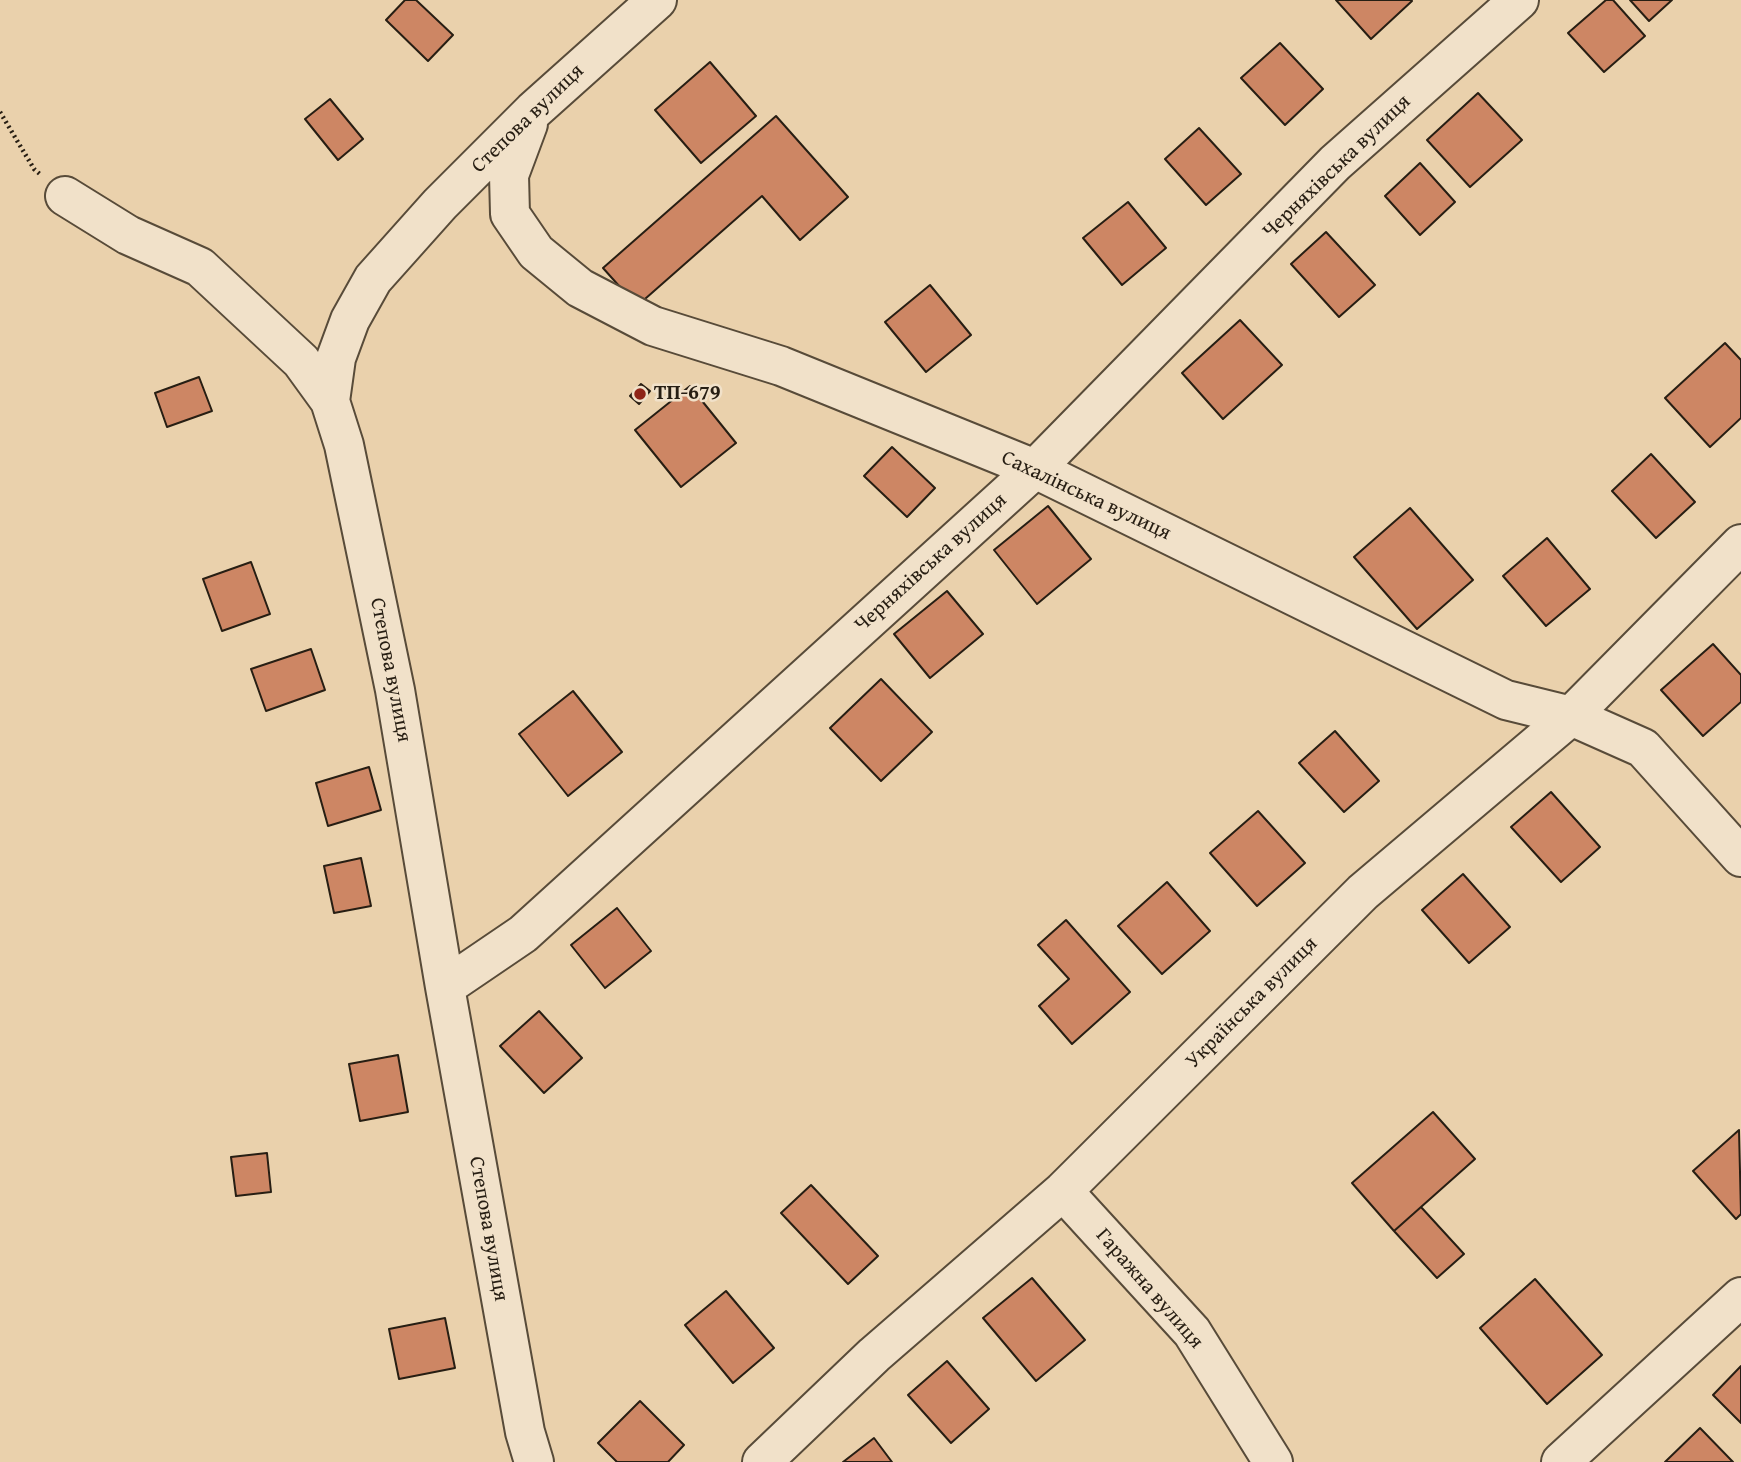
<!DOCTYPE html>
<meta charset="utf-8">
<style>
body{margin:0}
canvas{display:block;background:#ead1ac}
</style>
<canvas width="1741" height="1462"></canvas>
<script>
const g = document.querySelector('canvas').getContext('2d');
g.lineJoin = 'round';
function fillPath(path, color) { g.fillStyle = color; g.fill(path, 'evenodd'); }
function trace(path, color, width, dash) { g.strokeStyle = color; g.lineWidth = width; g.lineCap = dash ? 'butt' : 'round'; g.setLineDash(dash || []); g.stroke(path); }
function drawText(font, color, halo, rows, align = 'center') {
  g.font = font + ' "Gentium Book Plus",serif'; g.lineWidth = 5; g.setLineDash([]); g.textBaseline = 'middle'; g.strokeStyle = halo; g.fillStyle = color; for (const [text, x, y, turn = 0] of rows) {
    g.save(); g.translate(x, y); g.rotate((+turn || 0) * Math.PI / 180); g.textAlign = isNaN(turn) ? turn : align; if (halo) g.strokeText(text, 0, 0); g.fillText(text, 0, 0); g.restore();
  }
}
const building = new Path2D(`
 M 405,0 L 416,0 L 453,35 L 428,61 L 386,20 Z
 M 1336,0 L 1411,0 L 1412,1 L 1371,39 Z
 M 1606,0 L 1613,0 L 1645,36 L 1604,72 L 1568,33 Z
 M 1630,0 L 1672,0 L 1649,21 Z
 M 1280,43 L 1323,89 L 1285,125 L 1241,78 Z
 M 710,62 L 756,116 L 701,163 L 655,110 Z
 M 1478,93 L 1522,140 L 1470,187 L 1427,140 Z
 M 330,99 L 363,139 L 338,160 L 305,119 Z
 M 776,116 L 848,197 L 800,240 L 762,196 L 637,306 L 603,268 Z
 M 1199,128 L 1241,174 L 1206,205 L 1165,159 Z
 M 1420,163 L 1455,202 L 1420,235 L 1385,196 Z
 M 1128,202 L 1166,248 L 1122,285 L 1083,238 Z
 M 1326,232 L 1375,285 L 1339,317 L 1291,264 Z
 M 930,285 L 971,335 L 926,372 L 885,322 Z
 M 1240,320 L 1282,365 L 1223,419 L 1182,373 Z
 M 1725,343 L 1741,360 L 1741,418 L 1710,447 L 1665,398 Z
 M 199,377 L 212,411 L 167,427 L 155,393 Z
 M 641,384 L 650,391 L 639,404 L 630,396 Z
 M 690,386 L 736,443 L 681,487 L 635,430 Z
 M 892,447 L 935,488 L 907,517 L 864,476 Z
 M 1651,454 L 1695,502 L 1656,538 L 1612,491 Z
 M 1048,506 L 1091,559 L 1037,604 L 994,550 Z
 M 1410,508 L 1473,580 L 1417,629 L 1354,557 Z
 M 1547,538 L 1590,589 L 1546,626 L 1503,576 Z
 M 251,562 L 270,614 L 222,631 L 203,579 Z
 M 947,591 L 983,634 L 930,678 L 894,634 Z
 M 1713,644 L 1741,675 L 1741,702 L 1703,736 L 1661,690 Z
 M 311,649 L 325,690 L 266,711 L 251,669 Z
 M 881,679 L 932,732 L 881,781 L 830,728 Z
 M 573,691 L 622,752 L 568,796 L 519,734 Z
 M 1335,731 L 1379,781 L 1344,812 L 1299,763 Z
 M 369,767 L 381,810 L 328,826 L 316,783 Z
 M 1551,792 L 1600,847 L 1561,882 L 1511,827 Z
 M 1258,811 L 1305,863 L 1257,906 L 1210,853 Z
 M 361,858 L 371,906 L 334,913 L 324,866 Z
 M 1463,874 L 1510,927 L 1469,963 L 1422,910 Z
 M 1167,882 L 1210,931 L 1162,974 L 1118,926 Z
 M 617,908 L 651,951 L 605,988 L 571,945 Z
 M 1066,920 L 1130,992 L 1072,1044 L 1039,1006 L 1069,979 L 1038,945 Z
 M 539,1011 L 582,1058 L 544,1093 L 500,1046 Z
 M 398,1055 L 408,1112 L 360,1121 L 349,1064 Z
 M 1433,1112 L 1475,1159 L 1394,1231 L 1352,1183 Z
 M 1739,1130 L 1741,1214 L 1736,1219 L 1693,1171 Z
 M 267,1153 L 271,1192 L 236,1196 L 231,1157 Z
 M 811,1185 L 878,1256 L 848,1284 L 781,1213 Z
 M 1421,1207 L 1464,1254 L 1437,1278 L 1394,1231 Z
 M 1032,1278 L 1085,1340 L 1036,1381 L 983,1318 Z
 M 1535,1279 L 1602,1355 L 1547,1404 L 1480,1328 Z
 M 726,1291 L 774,1348 L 733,1383 L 685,1325 Z
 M 445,1318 L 455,1368 L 399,1379 L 389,1329 Z
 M 947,1361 L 989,1409 L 951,1443 L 908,1395 Z
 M 1741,1366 L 1741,1423 L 1713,1395 Z
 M 640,1401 L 684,1445 L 668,1462 L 617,1462 L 598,1443 Z
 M 1700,1428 L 1733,1462 L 1665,1462 Z
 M 874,1438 L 892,1462 L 843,1462 Z`);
fillPath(building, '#cd8664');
trace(building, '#271e13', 2);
const street = new Path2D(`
 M 528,124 L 509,175 L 510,214 L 536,252 L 580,288 L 653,326 L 781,366 L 1035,469 L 1506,700 L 1571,716 L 1643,748 L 1741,857
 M 65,196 L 128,235 L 200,267 L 301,361 L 330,401
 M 445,987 L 523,934 L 1035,469 L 1335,163 L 1519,0
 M 1063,1191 L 1192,1332 L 1273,1462
 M 534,1462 L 525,1432 L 445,987 L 395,690 L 344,445 L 330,401 L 336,358 L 350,320 L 373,279 L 440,204 L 533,111 L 657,0
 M 762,1462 L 874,1355 L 1063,1191 L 1363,892 L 1571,716 L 1741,544
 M 1561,1462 L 1741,1297`);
trace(street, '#584b39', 42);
trace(new Path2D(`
 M 0,112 L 34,169 L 41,175`), '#271e13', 4.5, [2, 3.5]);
trace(street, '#f1e1c9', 38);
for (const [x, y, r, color] of [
 [640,394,7,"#8f2418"]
]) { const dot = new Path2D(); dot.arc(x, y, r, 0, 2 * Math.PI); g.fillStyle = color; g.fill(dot); trace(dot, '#f1e1c9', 2.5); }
drawText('21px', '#271e13', '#f1e1c9', [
 ["Степова вулиця",528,119,-44],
 ["Черняхівська вулиця",1337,167,-44],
 ["Сахалінська вулиця",1086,496,25],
 ["Черняхівська вулиця",931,563,-42],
 ["Степова вулиця",390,670,79],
 ["Українська вулиця",1252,1003,-45],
 ["Степова вулиця",488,1229,80],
 ["Гаражна вулиця",1149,1289,49]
]);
drawText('bold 21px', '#271e13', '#f1e1c9', [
 ["ТП-679",654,394]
], 'left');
</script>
